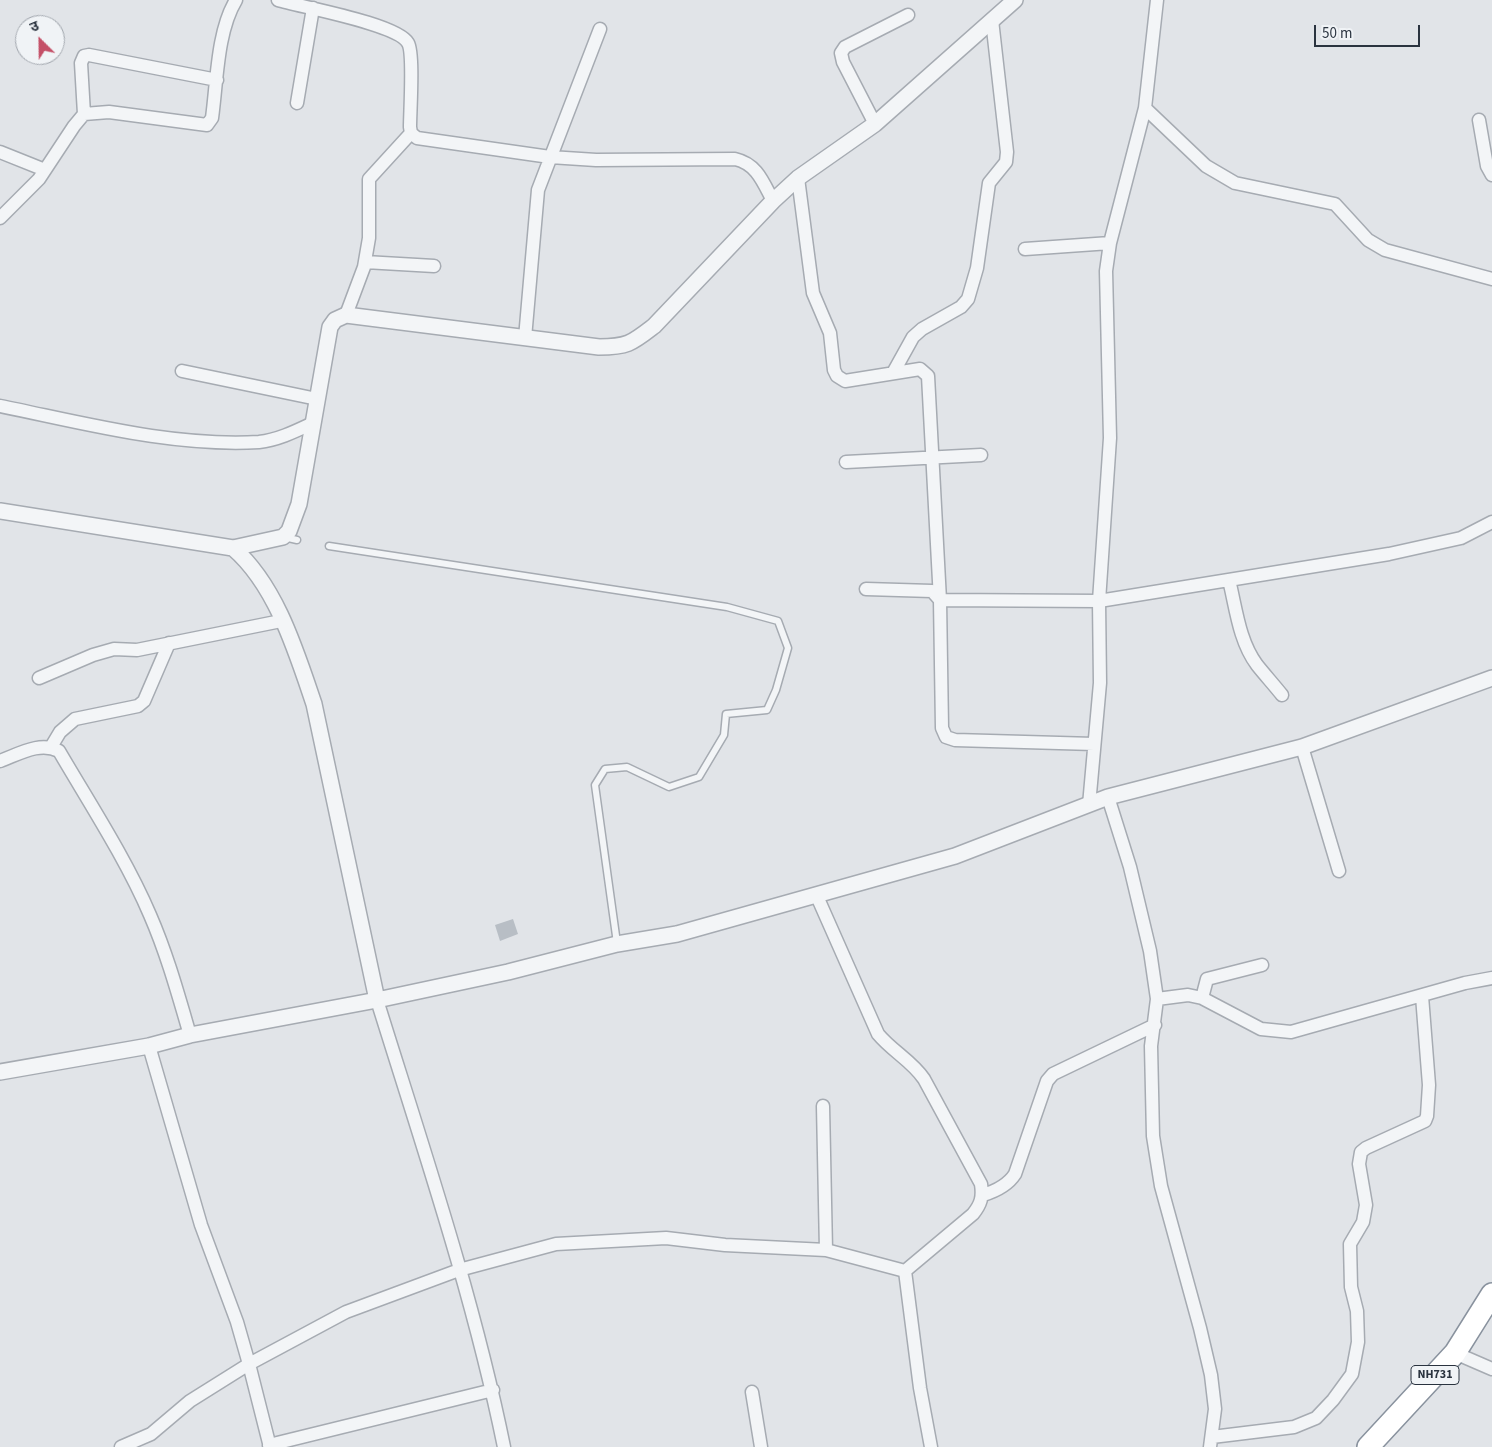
<!DOCTYPE html>
<meta charset="utf-8">
<style>
body{margin:0}
#map{position:relative;width:1492px;height:1447px;overflow:hidden;background:#e1e4e8;font-family:"Source Sans 3","Noto Sans Devanagari",sans-serif}
canvas{display:block}
.north{position:absolute;left:15px;top:15px;width:50px;height:50px;box-sizing:border-box;background:#f0f3f6;border:1px solid #a1a6ad;border-radius:50%;rotate:337deg;font-size:14px;font-weight:700;line-height:20px;text-align:center;color:#2a333f}
.north::after{content:'';display:block;margin:auto;width:18px;height:22px;background:#c44f67;clip-path:polygon(50% 0,100% 100%,50% 72%,0 100%)}
.scale{position:absolute;left:1314px;top:25px;width:106px;height:22px;box-sizing:border-box;border:2px solid #2a333f;border-top:0;padding-left:6px;font-size:15px;line-height:18px;white-space:nowrap;color:#2a333f;-webkit-text-stroke:4px #f0f3f6;paint-order:stroke}
</style>
<div id="map">
<canvas width="1492" height="1447"></canvas>
<div class="north">उ</div>
<div class="scale">50 m</div>
</div>
<script>
const g = document.querySelector('canvas').getContext('2d');
g.lineJoin = 'round';
function fillPath(path, color) { g.fillStyle = color; g.fill(path, 'evenodd'); }
function trace(path, color, width, dash) { g.strokeStyle = color; g.lineWidth = width; g.lineCap = dash ? 'butt' : 'round'; g.setLineDash(dash || []); g.stroke(path); }
function drawText(font, color, halo, rows, align = 'center') {
  g.font = font + ' "Source Sans 3",sans-serif'; g.lineWidth = 4; g.setLineDash([]); g.textBaseline = 'middle'; g.strokeStyle = halo; g.fillStyle = color; for (const [text, x, y, turn = 0] of rows) {
    g.save(); g.translate(x, y); g.rotate((+turn || 0) * Math.PI / 180); g.textAlign = isNaN(turn) ? turn : align; if (halo) g.strokeText(text, 0, 0); g.fillText(text, 0, 0); g.restore();
  }
}
fillPath(new Path2D(`
 M 513,919 L 518,934 L 500,941 L 495,925 Z`), '#b8bec5');
const service = new Path2D(`
 M 284,537 L 297,540
 M 329,546 L 727,607 L 778,621 L 788,648 L 776,690 L 767,710 L 726,714 L 724,735 L 699,777 L 669,787 L 627,767 L 605,769 L 595,785 L 617,943`);
const minor = new Path2D(`
 M 278,0 C 301,7 398,24 408,43 C 414,53 410,112 410,127 L 411,133 L 417,138 L 550,157 L 596,160 L 735,159 C 757,164 763,182 773,201
 M 297,103 L 313,8
 M 1145,108 L 1206,166 L 1235,183 L 1335,204 L 1368,240 L 1385,250 L 1492,279
 M 84,114 L 81,63 L 84,56 L 89,55 L 217,80
 M 1479,120 L 1487,166 L 1492,175
 M 875,124 L 843,62 L 841,53 L 845,47 L 908,15
 M 0,152 L 45,170
 M 798,178 L 813,293 L 830,333 L 834,370 L 837,376 L 845,381 L 920,369 L 928,376 L 940,600 L 942,728 L 946,737 L 955,740 L 1094,744
 M 0,218 L 39,179 L 74,126 L 84,114 L 109,112 L 207,125 L 212,118 C 217,82 217,31 236,0
 M 1025,249 L 1110,243
 M 365,262 L 434,266
 M 346,315 L 364,267 L 369,238 L 369,179 L 411,133
 M 525,338 L 538,190 L 600,29
 M 182,371 L 317,399
 M 893,373 L 913,337 L 922,329 L 961,307 L 968,299 L 977,268 L 989,183 L 1006,162 L 1007,152 L 992,20
 M 0,406 C 84,423 172,447 259,442 C 278,440 296,431 313,423
 M 846,462 L 981,455
 M 1229,580 C 1236,608 1239,641 1257,665 C 1265,675 1274,685 1282,695
 M 866,589 L 932,591 L 940,600 L 1099,601 L 1389,554 L 1461,538 L 1492,522
 M 39,678 L 93,655 L 114,649 L 137,650 L 281,621
 M 51,747 L 60,732 L 75,719 L 138,706 L 144,701 L 169,643
 M 1302,747 L 1339,871
 M 0,761 C 19,754 40,741 59,751 C 90,804 126,859 150,915 C 167,954 178,994 190,1035
 M 1108,797 L 1130,867 L 1150,951 L 1157,999 L 1151,1046 L 1153,1136 L 1161,1186 L 1200,1328 L 1211,1375 L 1215,1409 L 1210,1447
 M 1089,805 L 1100,683 L 1099,601 L 1110,438 L 1106,271 L 1110,243 L 1145,108 L 1157,0
 M 1202,998 L 1207,979 L 1262,965
 M 1157,999 L 1188,995 L 1202,998 L 1261,1029 L 1291,1032 L 1465,983 L 1492,978
 M 377,1000 C 423,1148 473,1295 504,1447
 M 149,1046 L 201,1225 L 237,1322 L 249,1364 L 270,1447
 M 823,1106 L 826,1250
 M 983,1195 C 996,1191 1008,1185 1015,1174 L 1047,1081 L 1053,1074 L 1155,1025
 M 905,1271 L 920,1388 L 931,1447
 M 1455,1353 L 1492,1369
 M 752,1392 L 761,1447
 M 1212,1437 L 1294,1427 L 1316,1418 L 1333,1400 L 1352,1374 L 1358,1342 L 1357,1311 L 1351,1287 L 1350,1244 L 1363,1222 L 1366,1205 L 1359,1164 L 1361,1152 L 1366,1148 L 1425,1121 L 1427,1116 L 1429,1085 L 1422,996
 M 269,1445 L 493,1390
 M 121,1447 L 151,1434 L 190,1401 L 249,1364 L 346,1312 L 459,1270 L 556,1244 L 666,1238 L 725,1245 L 826,1250 L 905,1271 L 973,1214 C 981,1204 983,1197 981,1184 L 924,1079 C 912,1061 892,1051 878,1034 L 816,894`);
const tertiary = new Path2D(`
 M 0,511 L 233,548 C 276,585 296,651 314,704 L 377,1000
 M 233,548 L 283,537 L 289,531 L 299,504 L 330,327 L 335,320 L 346,315 L 599,347 C 628,347 632,343 654,326 L 773,201 L 798,178 L 875,124 L 1015,0
 M 0,1072 L 149,1046 L 190,1035 L 377,1000 L 508,972 L 617,944 L 677,934 L 955,856 L 1108,797 L 1302,747 L 1492,678`);
const trunk = new Path2D(`
 M 1368,1447 L 1455,1353 L 1492,1294`);
trace(service, '#a6abb2', 9);
trace(minor, '#a6abb2', 15);
trace(tertiary, '#a6abb2', 18);
trace(trunk, '#89929e', 24);
trace(service, '#f3f5f7', 6);
trace(minor, '#f3f5f7', 12);
trace(tertiary, '#f3f5f7', 15);
trace(trunk, '#fff', 21);
for (const [x, y, w] of [
 [1435,1375,48]
]) { const box = new Path2D(); box.roundRect(x - w / 2, y - 9.5, w, 19, 4); g.fillStyle = '#f0f3f6'; g.fill(box); trace(box, '#2a333f', 1); }
drawText('bold 12px', '#2a333f', null, [
 ["NH731",1435,1375]
]);
</script>
